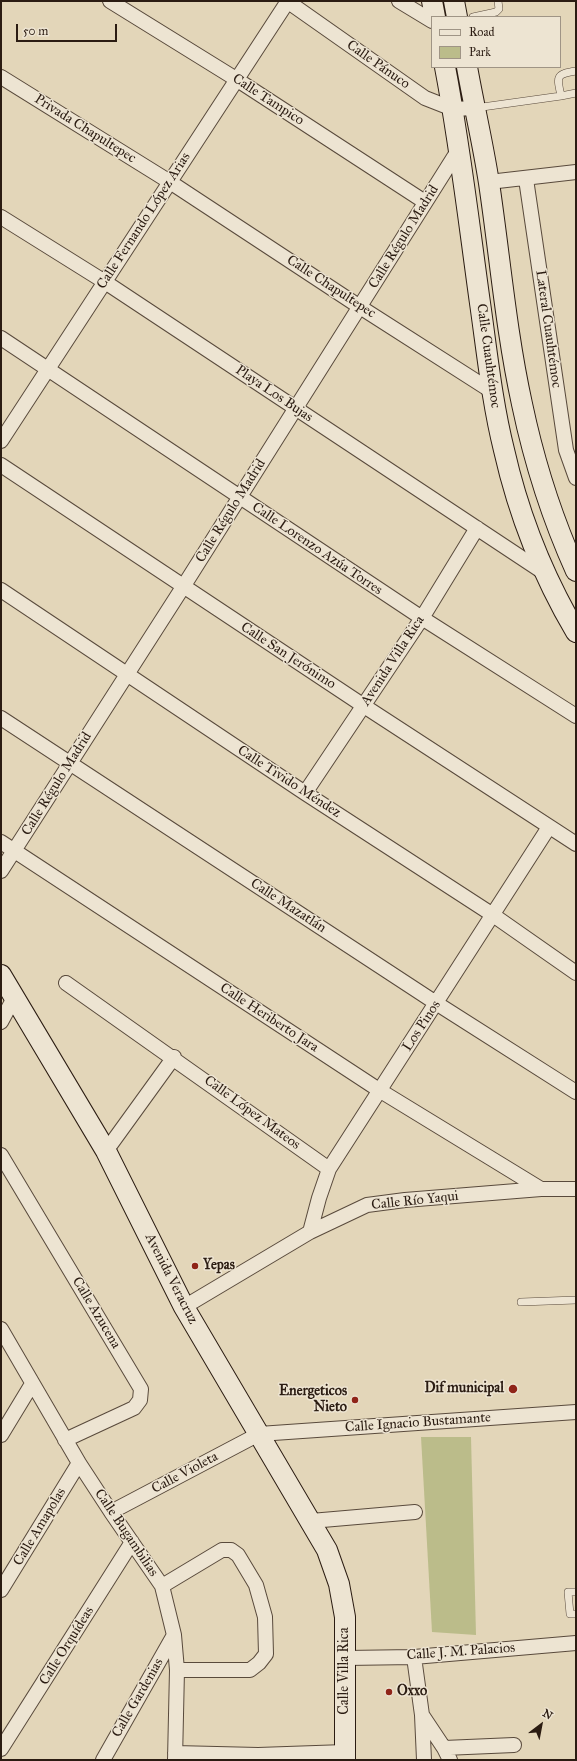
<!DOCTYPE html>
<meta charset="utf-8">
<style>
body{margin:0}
#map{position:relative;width:577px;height:1761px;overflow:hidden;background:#e3d6b9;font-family:"IM FELL Great Primer",serif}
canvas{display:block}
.frame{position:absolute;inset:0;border:2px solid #2b1c12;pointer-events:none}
.legend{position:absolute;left:431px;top:16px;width:130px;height:52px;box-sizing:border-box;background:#ede4d2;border:1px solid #9f9485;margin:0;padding:5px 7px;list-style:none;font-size:12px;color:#2b1c12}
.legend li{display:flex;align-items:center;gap:8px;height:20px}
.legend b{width:20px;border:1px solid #9f9485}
.north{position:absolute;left:521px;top:1705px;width:40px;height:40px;-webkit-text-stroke:3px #ede4d2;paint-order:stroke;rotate:32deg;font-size:11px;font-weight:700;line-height:16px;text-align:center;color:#2b1c12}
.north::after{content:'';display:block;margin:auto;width:14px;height:18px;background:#2b1c12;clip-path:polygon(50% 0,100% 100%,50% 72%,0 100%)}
.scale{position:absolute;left:16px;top:24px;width:101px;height:18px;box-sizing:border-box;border:2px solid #2b1c12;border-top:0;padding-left:5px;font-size:12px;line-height:14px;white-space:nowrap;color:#2b1c12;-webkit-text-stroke:3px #ede4d2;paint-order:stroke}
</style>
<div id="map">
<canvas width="577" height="1761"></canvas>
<div class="frame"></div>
<ul class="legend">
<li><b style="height:5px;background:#ede4d2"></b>Road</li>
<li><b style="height:11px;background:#bbbc8a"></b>Park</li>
</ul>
<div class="north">N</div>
<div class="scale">50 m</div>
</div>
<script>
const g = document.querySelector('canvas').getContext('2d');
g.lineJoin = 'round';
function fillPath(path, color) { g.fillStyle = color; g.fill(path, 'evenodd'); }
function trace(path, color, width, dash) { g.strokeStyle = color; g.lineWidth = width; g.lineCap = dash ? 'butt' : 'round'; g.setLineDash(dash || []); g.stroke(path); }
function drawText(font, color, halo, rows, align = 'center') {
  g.font = font + ' "IM FELL Great Primer",serif'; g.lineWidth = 3; g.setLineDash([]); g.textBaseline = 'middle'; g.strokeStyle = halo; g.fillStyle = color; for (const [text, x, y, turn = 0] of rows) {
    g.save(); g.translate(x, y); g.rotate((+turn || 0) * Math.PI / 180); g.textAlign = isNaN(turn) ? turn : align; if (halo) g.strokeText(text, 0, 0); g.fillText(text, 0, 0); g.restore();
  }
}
fillPath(new Path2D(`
 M 421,1437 L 471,1437 L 476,1635 L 432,1632 Z`), '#bbbc8a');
const lane = new Path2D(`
 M 473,17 L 496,12 L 499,9 L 498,1
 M 561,96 C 557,77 555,74 576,71
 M 475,108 L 561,96 L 576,93
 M 521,1302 L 576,1300
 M 576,1592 L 568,1592 L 570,1614 L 576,1614`);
const street = new Path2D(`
 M 110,1 L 236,79 L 425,202
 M 287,1 L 425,98 L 453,109 L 475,108
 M 399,1 L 432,21
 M 1,77 L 170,182 L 360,307 L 493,392
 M 526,179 L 566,450 L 576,478
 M 489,182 L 576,172
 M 1,217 L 105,282 L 546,574
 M 1,338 L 422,618 L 576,716
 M 1,441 L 288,1
 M 1,465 L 364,706 L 576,844
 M 1,590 L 305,793 L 493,915 L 576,973
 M 1,718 L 436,1003 L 576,1092
 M 305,793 L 422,618 L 477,528
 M 1,842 L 379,1090 L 541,1189
 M 1,871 L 183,587 L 459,149
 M 66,983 L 329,1169
 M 1,1022 L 15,996
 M 106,1151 L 174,1057
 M 1,1155 L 141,1389 L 140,1400 L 134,1408 L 65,1440
 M 310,1232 L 319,1198 L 329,1169 L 549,827
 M 184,1307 L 310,1232 L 367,1205 L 405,1200 L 541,1189 L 576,1189
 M 1,1329 L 79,1463 L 111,1512 L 162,1586 L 174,1635 L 177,1670 L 175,1760
 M 1,1435 L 32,1384
 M 111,1512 L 259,1434 L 576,1412
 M 311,1521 L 415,1512
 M 162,1586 L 222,1550 L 231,1550 L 238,1555 L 256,1585 L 265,1617 L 266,1654 L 259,1663 L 250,1670 L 177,1670
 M 1,1590 L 79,1463
 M 414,1657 L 422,1715 L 424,1760
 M 346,1658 L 414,1657 L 576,1643
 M 422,1715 L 444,1748 L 450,1760
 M 444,1748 L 514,1745
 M 1,1749 L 132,1542
 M 175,1753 L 258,1755 L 345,1752
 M 103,1760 L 174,1635`);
const secondary = new Path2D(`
 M 432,1 L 435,17
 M 454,1 L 457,17
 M 445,67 C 460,145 469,224 480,303 C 487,352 492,402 504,450 C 518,512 543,576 576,632
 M 467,67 C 474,106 483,144 489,183 C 500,257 506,331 522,404 C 534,461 552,518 576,571
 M 1,975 L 106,1151 L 184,1307 L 327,1550 L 339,1584 L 345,1617 L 345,1760`);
trace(lane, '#594a3c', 8);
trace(street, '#594a3c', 16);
trace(secondary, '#2b1c12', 22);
trace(lane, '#ede4d2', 7);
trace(street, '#ede4d2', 14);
trace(secondary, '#ede4d2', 20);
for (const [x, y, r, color] of [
 [195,1266,4,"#8f2418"],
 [513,1389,5,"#8f2418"],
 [355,1400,4,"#8f2418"],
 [389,1692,4,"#8f2418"]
]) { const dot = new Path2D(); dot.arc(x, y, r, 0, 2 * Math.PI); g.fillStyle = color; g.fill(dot); trace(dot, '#ede4d2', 1.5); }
drawText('14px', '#2b1c12', '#ede4d2', [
 ["Calle Pánuco",378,65,35],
 ["Calle Tampico",268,100,33],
 ["Privada Chapultepec",85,129,32],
 ["Calle Fernando López Arias",144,221,-57],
 ["Calle Régulo Madrid",404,237,-58],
 ["Calle Chapultepec",331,287,33],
 ["Lateral Cuauhtémoc",548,329,82],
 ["Calle Cuauhtémoc",488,356,82],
 ["Playa Los Bujas",274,394,34],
 ["Calle Régulo Madrid",231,511,-58],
 ["Calle Lorenzo Azúa Torres",317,549,34],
 ["Calle San Jerónimo",288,656,33],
 ["Avenida Villa Rica",393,661,-57],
 ["Calle Tivido Méndez",289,782,33],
 ["Calle Régulo Madrid",57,784,-58],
 ["Calle Mazatlán",288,906,33],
 ["Calle Heriberto Jara",269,1018,33],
 ["Los Pinos",422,1026,-57],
 ["Calle López Mateos",252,1113,36],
 ["Calle Río Yaqui",415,1201,-6],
 ["Avenida Veracruz",171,1279,63],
 ["Calle Azucena",96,1313,59],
 ["Calle Ignacio Bustamante",418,1423,-4],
 ["Calle Violeta",185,1473,-28],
 ["Calle Amapolas",40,1527,-59],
 ["Calle Bugambilias",126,1533,56],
 ["Calle Orquídeas",67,1646,-58],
 ["Calle J. M. Palacios",461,1652,-4],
 ["Calle Villa Rica",345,1671,-90],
 ["Calle Gardenias",138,1698,-60]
]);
drawText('bold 14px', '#2b1c12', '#ede4d2', [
 ["Yepas",203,1266],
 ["Dif municipal",504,1389,"right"],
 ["Energeticos",347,1392,"right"],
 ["Nieto",347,1408,"right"],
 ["Oxxo",397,1692]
], 'left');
</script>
